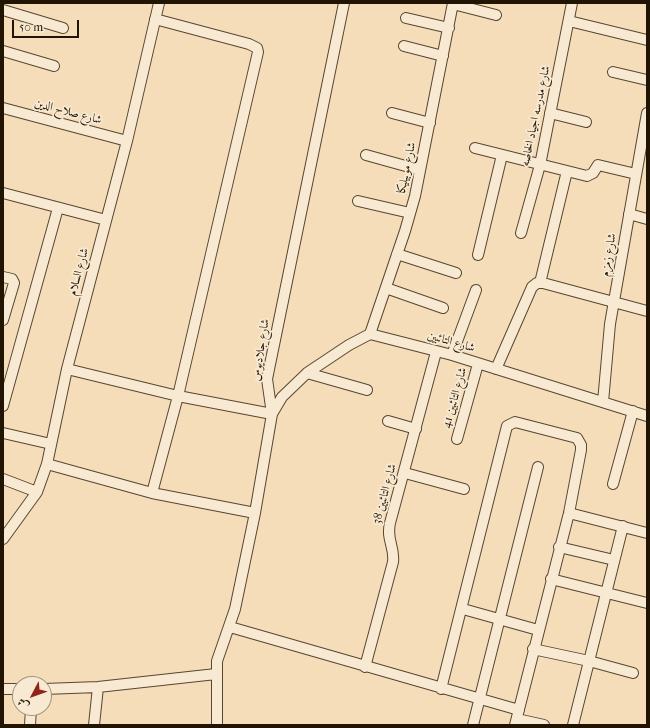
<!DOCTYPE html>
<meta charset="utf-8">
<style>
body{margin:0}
#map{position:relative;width:650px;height:728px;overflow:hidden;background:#f5ddb9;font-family:"IM FELL French Canon",Amiri,serif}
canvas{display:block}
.frame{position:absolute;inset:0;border:4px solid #221402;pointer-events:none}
.north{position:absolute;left:12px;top:676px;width:40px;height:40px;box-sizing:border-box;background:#f8e9d2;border:1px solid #a2947f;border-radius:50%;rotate:229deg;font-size:11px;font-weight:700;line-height:16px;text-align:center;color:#221402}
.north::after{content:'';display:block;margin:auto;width:14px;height:18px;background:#8f2418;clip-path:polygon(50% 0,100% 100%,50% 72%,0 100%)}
.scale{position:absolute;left:12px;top:20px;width:67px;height:18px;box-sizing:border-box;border:2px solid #221402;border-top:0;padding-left:5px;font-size:12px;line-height:14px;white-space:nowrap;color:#221402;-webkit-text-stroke:3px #f8e9d2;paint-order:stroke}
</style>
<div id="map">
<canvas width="650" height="728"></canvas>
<div class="frame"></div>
<div class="north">ش</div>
<div class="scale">50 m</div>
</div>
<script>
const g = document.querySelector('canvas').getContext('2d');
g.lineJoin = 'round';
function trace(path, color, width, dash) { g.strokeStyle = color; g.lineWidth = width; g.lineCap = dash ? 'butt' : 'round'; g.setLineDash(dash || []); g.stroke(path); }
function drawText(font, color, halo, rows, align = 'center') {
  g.font = font + ' "IM FELL French Canon",Amiri,serif'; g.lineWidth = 3.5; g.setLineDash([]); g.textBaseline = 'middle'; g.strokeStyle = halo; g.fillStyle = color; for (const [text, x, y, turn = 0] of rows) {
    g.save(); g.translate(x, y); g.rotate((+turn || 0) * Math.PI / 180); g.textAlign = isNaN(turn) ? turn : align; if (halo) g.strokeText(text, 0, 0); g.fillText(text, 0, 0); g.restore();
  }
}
const minor = new Path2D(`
 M 453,4 L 496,15
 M 3,10 L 63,28
 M 406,18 L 449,28
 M 569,21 L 647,40
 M 404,46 L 443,56
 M 3,51 L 54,66
 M 613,72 L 647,80
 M 3,108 L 127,141
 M 392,113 L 430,123
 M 550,113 L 586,122
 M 475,148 L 587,176 L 593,173 L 598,165 L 636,174
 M 366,155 L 420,170
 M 3,193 L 106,220
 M 358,201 L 410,213
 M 629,214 L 647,219
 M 521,233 L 540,165 L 572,3
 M 397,254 L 456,273
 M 478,255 L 502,155
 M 3,277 L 12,279 L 14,283 L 3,320
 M 540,283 L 567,171
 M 386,288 L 443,308
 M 370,334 L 405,231 L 415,196 L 453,3
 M 452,355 L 476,290
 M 67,369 L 178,396 L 272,414 L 282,397 L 307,373 L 349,345 L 370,334 L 452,355 L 647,416
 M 496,369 L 532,287 L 537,283 L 543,283 L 647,311
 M 307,373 L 367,390
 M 603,402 L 610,324 L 647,113
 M 3,406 L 58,208
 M 388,421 L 416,429
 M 3,433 L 51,444
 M 457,439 L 478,364
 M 47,464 L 152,493 L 255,513
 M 405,473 L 464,489
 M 3,479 L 37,492
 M 613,484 L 633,411
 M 152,493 L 178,396 L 258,52 L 257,48 L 249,44 L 155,19
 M 569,513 L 647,533
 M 3,539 L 37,492 L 47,464 L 67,369 L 127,141 L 159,3
 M 559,547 L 614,560
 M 551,579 L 647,603
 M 463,609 L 538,630
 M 230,627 L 519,710
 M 533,649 L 589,661 L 633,673
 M 365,667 L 393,562 C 395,547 386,540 390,523 L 436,352
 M 3,689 L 20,689
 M 44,689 L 98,687 L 216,674
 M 441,689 L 507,426 L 515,422 L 577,438 L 581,445 L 581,450 L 569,513 L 515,725
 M 517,719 L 544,725
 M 30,725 L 31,708
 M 94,725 L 98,687
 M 217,725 L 217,661 L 235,609 L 255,513 L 272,414 L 267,379 L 344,3
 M 473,725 L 538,467
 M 573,725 L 623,526`);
trace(minor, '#574630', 12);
trace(minor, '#f8e9d2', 10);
drawText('12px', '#221402', '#f8e9d2', [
 ["شارع صلاح الدين",68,112,15],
 ["شارع مدرسه اجياد الخاصه",536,116,-78],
 ["شارع موبيليكا",407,168,-78],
 ["شارع زمزم",609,255,-80],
 ["شارع السلام",79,272,-75],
 ["شارع التائبين",451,342,16],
 ["شارع جلاديوس",261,350,-81],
 ["شارع التائبين 41",455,398,-74],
 ["شارع التائبين 38",385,494,-75]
]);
</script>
